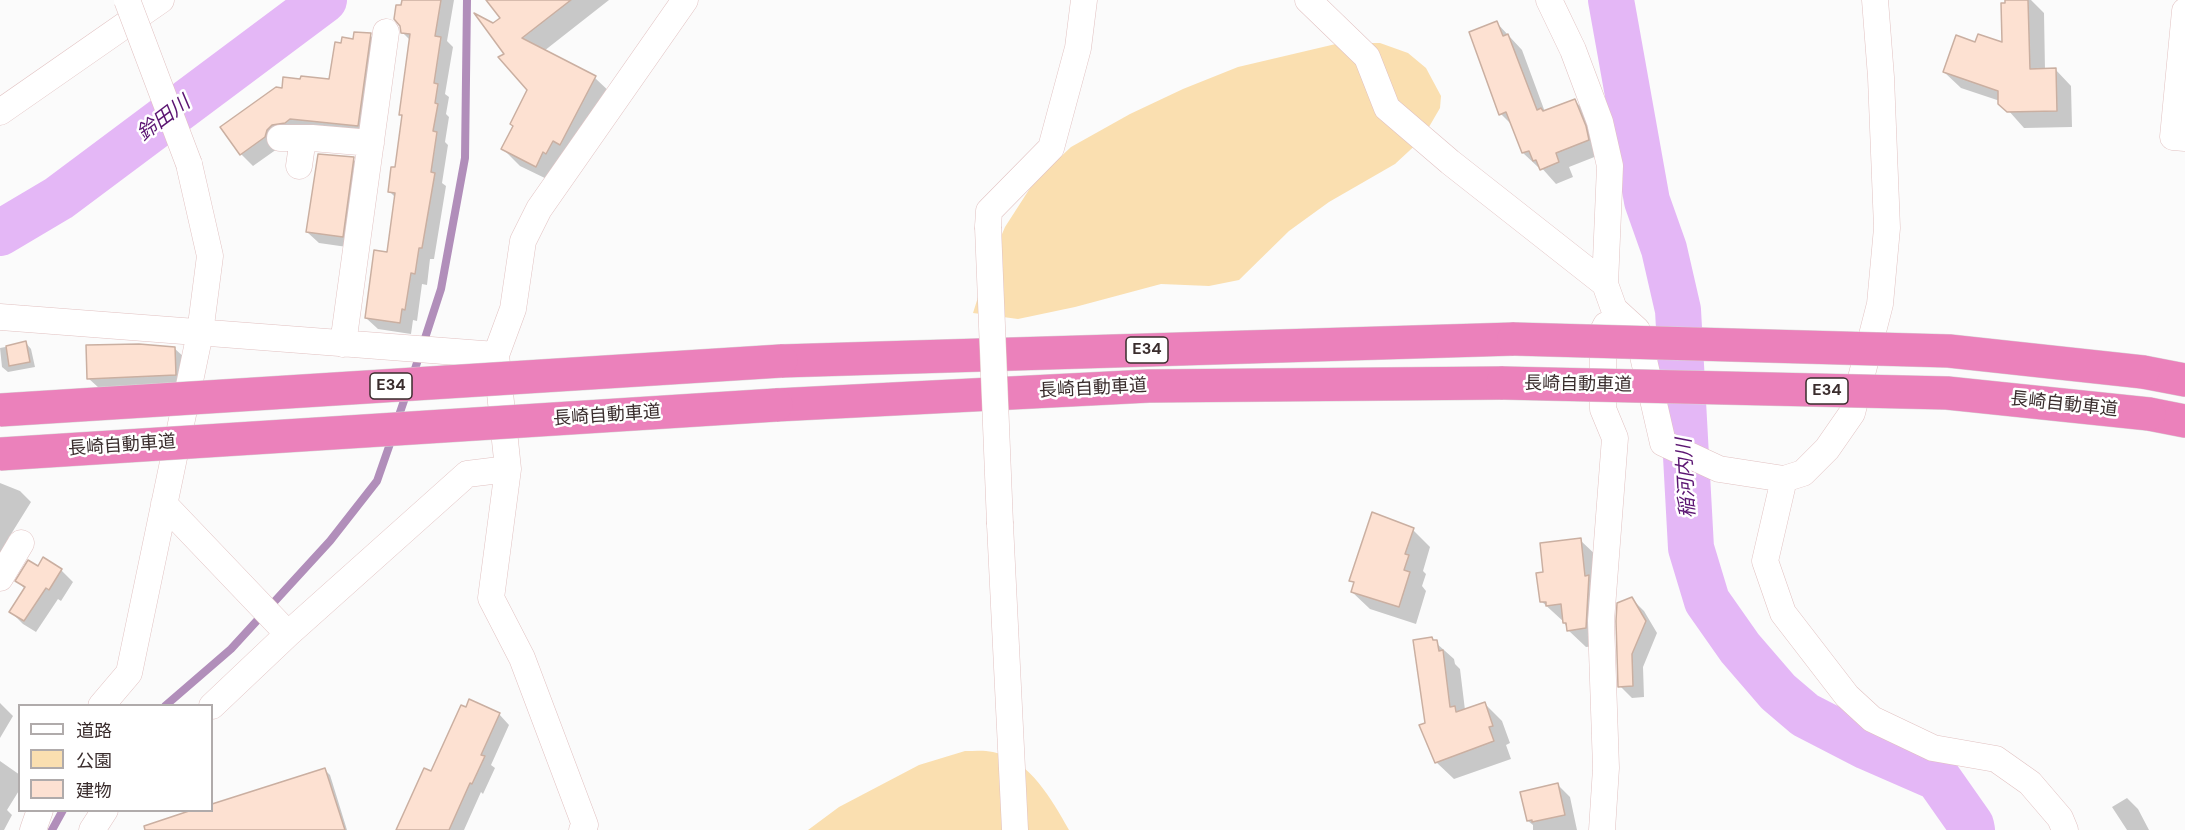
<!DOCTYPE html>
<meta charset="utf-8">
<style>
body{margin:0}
#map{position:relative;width:2185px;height:830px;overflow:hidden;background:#fbfbfb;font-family:"DM Sans","Noto Sans JP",sans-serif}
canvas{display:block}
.legend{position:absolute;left:18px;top:704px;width:195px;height:108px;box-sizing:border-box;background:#fff;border:2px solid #b0abab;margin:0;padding:8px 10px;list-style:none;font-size:18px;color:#3a2d2d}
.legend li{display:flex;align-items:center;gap:12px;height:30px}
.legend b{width:30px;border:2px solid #b0abab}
</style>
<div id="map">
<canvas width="2185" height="830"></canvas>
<ul class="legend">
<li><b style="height:8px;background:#fff"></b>道路</li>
<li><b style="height:16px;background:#fadfb0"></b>公園</li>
<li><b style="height:16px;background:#fde1d2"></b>建物</li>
</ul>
</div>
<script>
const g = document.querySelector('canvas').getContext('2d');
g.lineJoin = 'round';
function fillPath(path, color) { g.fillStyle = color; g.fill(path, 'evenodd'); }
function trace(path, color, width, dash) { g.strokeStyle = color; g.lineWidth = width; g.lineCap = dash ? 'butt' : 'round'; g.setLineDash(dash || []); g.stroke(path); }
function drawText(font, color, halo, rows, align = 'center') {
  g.font = font + ' "DM Sans","Noto Sans JP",sans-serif'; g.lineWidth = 5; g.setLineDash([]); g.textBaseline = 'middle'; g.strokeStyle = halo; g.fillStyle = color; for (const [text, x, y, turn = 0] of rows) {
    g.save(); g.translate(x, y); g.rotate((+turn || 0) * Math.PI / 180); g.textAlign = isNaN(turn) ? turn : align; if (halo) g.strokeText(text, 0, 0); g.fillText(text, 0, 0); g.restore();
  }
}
fillPath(new Path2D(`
 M 1340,43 L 1380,43 L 1408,53 L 1426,68 L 1441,96 L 1440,108 L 1422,139 L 1395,164 L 1329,202 L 1289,231 L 1239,280 L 1209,286 L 1161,284 L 1075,307 L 1018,319 L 973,313 L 986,272 L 1005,227 L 1034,182 L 1071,147 L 1130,114 L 1183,89 L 1238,67 Z
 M 965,751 C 974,751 984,750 993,752 C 1030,760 1052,800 1069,830 L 808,830 L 839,807 L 919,765 Z`), '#fadfb0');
fillPath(new Path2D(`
 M 414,0 L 454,0 L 447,41 L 453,47 L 445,94 L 449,97 L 446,114 L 449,117 L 445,142 L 448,145 L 442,183 L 446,186 L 434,259 L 430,259 L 427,285 L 422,284 L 417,321 L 413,320 L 411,334 L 378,329 L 366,318 L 388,253 L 396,198 L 389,191 L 396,169 L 403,117 L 400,114 L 411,41 L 402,32 L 402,7 Z
 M 488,0 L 609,0 L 544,51 L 595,78 L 612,94 L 553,182 L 520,166 L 503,149 L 529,90 L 507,54 L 493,25 L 502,19 Z
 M 2007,0 L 2031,0 L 2044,13 L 2045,70 L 2055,69 L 2071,86 L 2072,127 L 2024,128 L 2000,101 L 1961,88 L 1944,72 L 1976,44 L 2004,44 Z
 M 1496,22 L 1522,50 L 1545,112 L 1575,101 L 1589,115 L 1602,154 L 1569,167 L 1573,177 L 1556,184 L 1540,166 L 1538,167 L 1523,153 L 1514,127 L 1501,114 Z
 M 370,35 L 382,47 L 369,137 L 277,149 L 253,166 L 241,154 L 222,127 L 283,89 L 331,81 L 342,44 Z
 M 353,159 L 365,171 L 354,248 L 319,243 L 307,232 Z
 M 26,343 L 31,349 L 35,367 L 8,372 L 2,367 L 0,348 Z
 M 174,348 L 185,358 L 185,385 L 99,388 L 88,378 Z
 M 0,483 L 20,491 L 31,502 L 8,539 L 0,580 Z
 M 1413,530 L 1430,547 L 1423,571 L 1426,574 L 1422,586 L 1426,591 L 1416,624 L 1370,609 L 1352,592 L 1355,584 L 1351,581 Z
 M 1580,540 L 1598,557 L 1603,645 L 1586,647 L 1568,630 L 1564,622 L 1541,601 L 1545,573 Z
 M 38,568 L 61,570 L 73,582 L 61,601 L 58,599 L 36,632 L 23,624 L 11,612 L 25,589 L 17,581 Z
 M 1632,599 L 1644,611 L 1657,633 L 1643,667 L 1644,697 L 1632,698 L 1620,686 Z
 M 1435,642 L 1454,659 L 1455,664 L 1460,669 L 1465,710 L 1485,704 L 1502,721 L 1510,743 L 1506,745 L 1511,759 L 1454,779 L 1436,762 L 1427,724 Z
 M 0,703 L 13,716 L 0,738 Z
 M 499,714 L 509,725 L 491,765 L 495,768 L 483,794 L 481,792 L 464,830 L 402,830 L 432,773 Z
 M 0,761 L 20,775 L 20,789 L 7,810 L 12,815 L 4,830 L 0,830 Z
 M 325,770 L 330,775 L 347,830 L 162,830 L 212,810 L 212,806 Z
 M 1558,785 L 1570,797 L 1577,830 L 1533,830 L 1533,825 L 1528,821 Z
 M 2127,798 L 2138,809 L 2149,830 L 2127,830 L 2112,807 Z`), '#0003');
trace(new Path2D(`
 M 413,375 L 441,289 L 465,158 L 467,0
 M 397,421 L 407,392
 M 165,706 L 231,649 L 330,541 L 377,481 L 392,438
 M 52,830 L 63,810`), '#b18eba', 8);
trace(new Path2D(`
 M 1611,0 L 1647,201 L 1664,249 L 1678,310 L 1691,548 L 1707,601 L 1740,648 L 1778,692 L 1805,715 L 1867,747 L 1938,778 L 1971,825 L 1972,830
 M 0,233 L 59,198 L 324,0`), '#e4b7f6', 46);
const building = new Path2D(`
 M 402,0 L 441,0 L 435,36 L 441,37 L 434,83 L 438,84 L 435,103 L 438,104 L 433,131 L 437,132 L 431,172 L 435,173 L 422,248 L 419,248 L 415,274 L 411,273 L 405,310 L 402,309 L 400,323 L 365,318 L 374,250 L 387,252 L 395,193 L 388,192 L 391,167 L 395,167 L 402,115 L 399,115 L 410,34 L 401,33 L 400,26 L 394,19 L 396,5 L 401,5 Z
 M 486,0 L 571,0 L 522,38 L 596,76 L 560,145 L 553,141 L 546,154 L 543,152 L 536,167 L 501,149 L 513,126 L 510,124 L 527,90 L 498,57 L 504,54 L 474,13 L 493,23 L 500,18 Z
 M 2005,0 L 2028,0 L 2030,69 L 2056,68 L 2057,111 L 2007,112 L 1998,104 L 1998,91 L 1943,72 L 1956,35 L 1975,42 L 1978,34 L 2002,42 L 2001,3 L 2005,3 Z
 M 1497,21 L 1503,36 L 1508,34 L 1537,110 L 1541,108 L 1543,111 L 1575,99 L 1586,126 L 1589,140 L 1556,153 L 1559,162 L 1540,170 L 1536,160 L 1533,161 L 1529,151 L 1522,153 L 1506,112 L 1499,115 L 1469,32 Z
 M 354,32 L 371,33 L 358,126 L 290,119 L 285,123 L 272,125 L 267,130 L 265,137 L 240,155 L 220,127 L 276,87 L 282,88 L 283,77 L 300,79 L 301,76 L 329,79 L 335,42 L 341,43 L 342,37 L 353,39 Z
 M 318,154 L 354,157 L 343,237 L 306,232 Z
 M 26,341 L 30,362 L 9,366 L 6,346 Z
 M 139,344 L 175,347 L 176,375 L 87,379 L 86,345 Z
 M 1372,512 L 1414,528 L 1405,554 L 1409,555 L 1404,570 L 1410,572 L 1399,607 L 1351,592 L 1354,582 L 1349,581 Z
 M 1581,538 L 1585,576 L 1589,575 L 1586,628 L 1567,631 L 1566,623 L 1563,623 L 1561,604 L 1546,606 L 1546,602 L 1540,602 L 1536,573 L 1543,572 L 1540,543 Z
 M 43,557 L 62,569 L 49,590 L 46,588 L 24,621 L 9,612 L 25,587 L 15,581 L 28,560 L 38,566 Z
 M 1632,597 L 1646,621 L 1632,654 L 1633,686 L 1618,687 L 1616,621 L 1617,603 Z
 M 1432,637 L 1433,640 L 1437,640 L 1439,651 L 1443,650 L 1450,707 L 1455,706 L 1456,712 L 1485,702 L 1493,726 L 1489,727 L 1494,741 L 1435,763 L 1419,725 L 1425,723 L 1413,640 Z
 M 469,699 L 500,713 L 481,755 L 485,756 L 472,784 L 470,783 L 449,830 L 396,830 L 424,768 L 431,771 L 461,705 L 466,707 Z
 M 325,768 L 345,830 L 145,830 L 144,826 L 192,810 L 212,810 L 212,804 Z
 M 1558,783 L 1565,815 L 1532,822 L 1532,820 L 1527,821 L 1520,792 Z`);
fillPath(building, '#fde1d2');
trace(building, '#caafa1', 1.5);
const street = new Path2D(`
 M 1308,0 L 1367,57 L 1387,108 L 1450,162 L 1605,284
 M 1549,0 L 1573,50 L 1600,122 L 1610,166 L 1605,284 L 1614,309 L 1637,330 L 1663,443 L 1719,469 L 1784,479 L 1803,473 L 1827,449 L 1852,413 L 1880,304 L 1887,228 L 1881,77 L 1875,0
 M 2185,11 L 2173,137 L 2185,138
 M 0,112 L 161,0
 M 280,138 L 312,138 L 371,143
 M 299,166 L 303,138
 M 988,227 L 989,211 L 1051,148 L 1078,48 L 1084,0
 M 0,317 L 496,355
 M 343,344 L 386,32
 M 1784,479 L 1765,561 L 1783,613 L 1847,696 L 1872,719 L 1933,748 L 1996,759 L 2030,783 L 2060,818 L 2065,830
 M 164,504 L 288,634
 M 1000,524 L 1015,830
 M 0,578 L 21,543
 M 101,706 L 129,673 L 200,333 L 210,256 L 189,164
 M 212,706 L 288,634 L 467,474 L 508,469
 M 33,830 L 40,810
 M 92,830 L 105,810
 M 582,830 L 585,825 L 522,658 L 491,598 L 508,469 L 496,355 L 513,309 L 523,241 L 539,209 L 685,0
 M 1602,830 L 1606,768 L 1601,621 L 1615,438 L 1603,409 L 1603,331 L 1606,325`);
const highway = new Path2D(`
 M 781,361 L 1514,339
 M 2143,372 L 2185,380
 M 776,405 L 1149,386 L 1503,383
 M 2149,414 L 2185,421`);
trace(street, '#e1c1c1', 27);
trace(highway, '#d8d5d5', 34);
trace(street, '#fff', 26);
trace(highway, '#eb81bb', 33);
const streetBridge = new Path2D(`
 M 127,0 L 189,164
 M 988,227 L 1000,524`);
const highwayBridge = new Path2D(`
 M 1514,339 L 1949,351 L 2143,372
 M 1503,383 L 1947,393 L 2149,414
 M 0,410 L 781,361
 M 0,454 L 776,405`);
trace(streetBridge, '#e1c1c1', 27, []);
trace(highwayBridge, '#d8d5d5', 34, []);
trace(streetBridge, '#fff', 26);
trace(highwayBridge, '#eb81bb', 33);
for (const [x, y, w] of [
 [1147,350,42],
 [391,386,42],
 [1827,391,42]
]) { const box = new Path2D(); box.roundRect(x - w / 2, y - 13, w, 26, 4.5); g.fillStyle = '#fff'; g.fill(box); trace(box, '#3a2d2d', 1.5); }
drawText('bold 16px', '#3a2d2d', null, [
 ["E34",1147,350],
 ["E34",391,386],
 ["E34",1827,391]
]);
drawText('18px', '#3a2d2d', '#fff', [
 ["長崎自動車道",1578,385,1],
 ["長崎自動車道",1093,389,-3],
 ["長崎自動車道",2064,405,6],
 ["長崎自動車道",607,416,-4],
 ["長崎自動車道",122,446,-4]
]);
drawText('italic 20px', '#5b1572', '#fff', [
 ["鈴田川",164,119,-37],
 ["稲河内川",1687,478,-93]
]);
</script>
